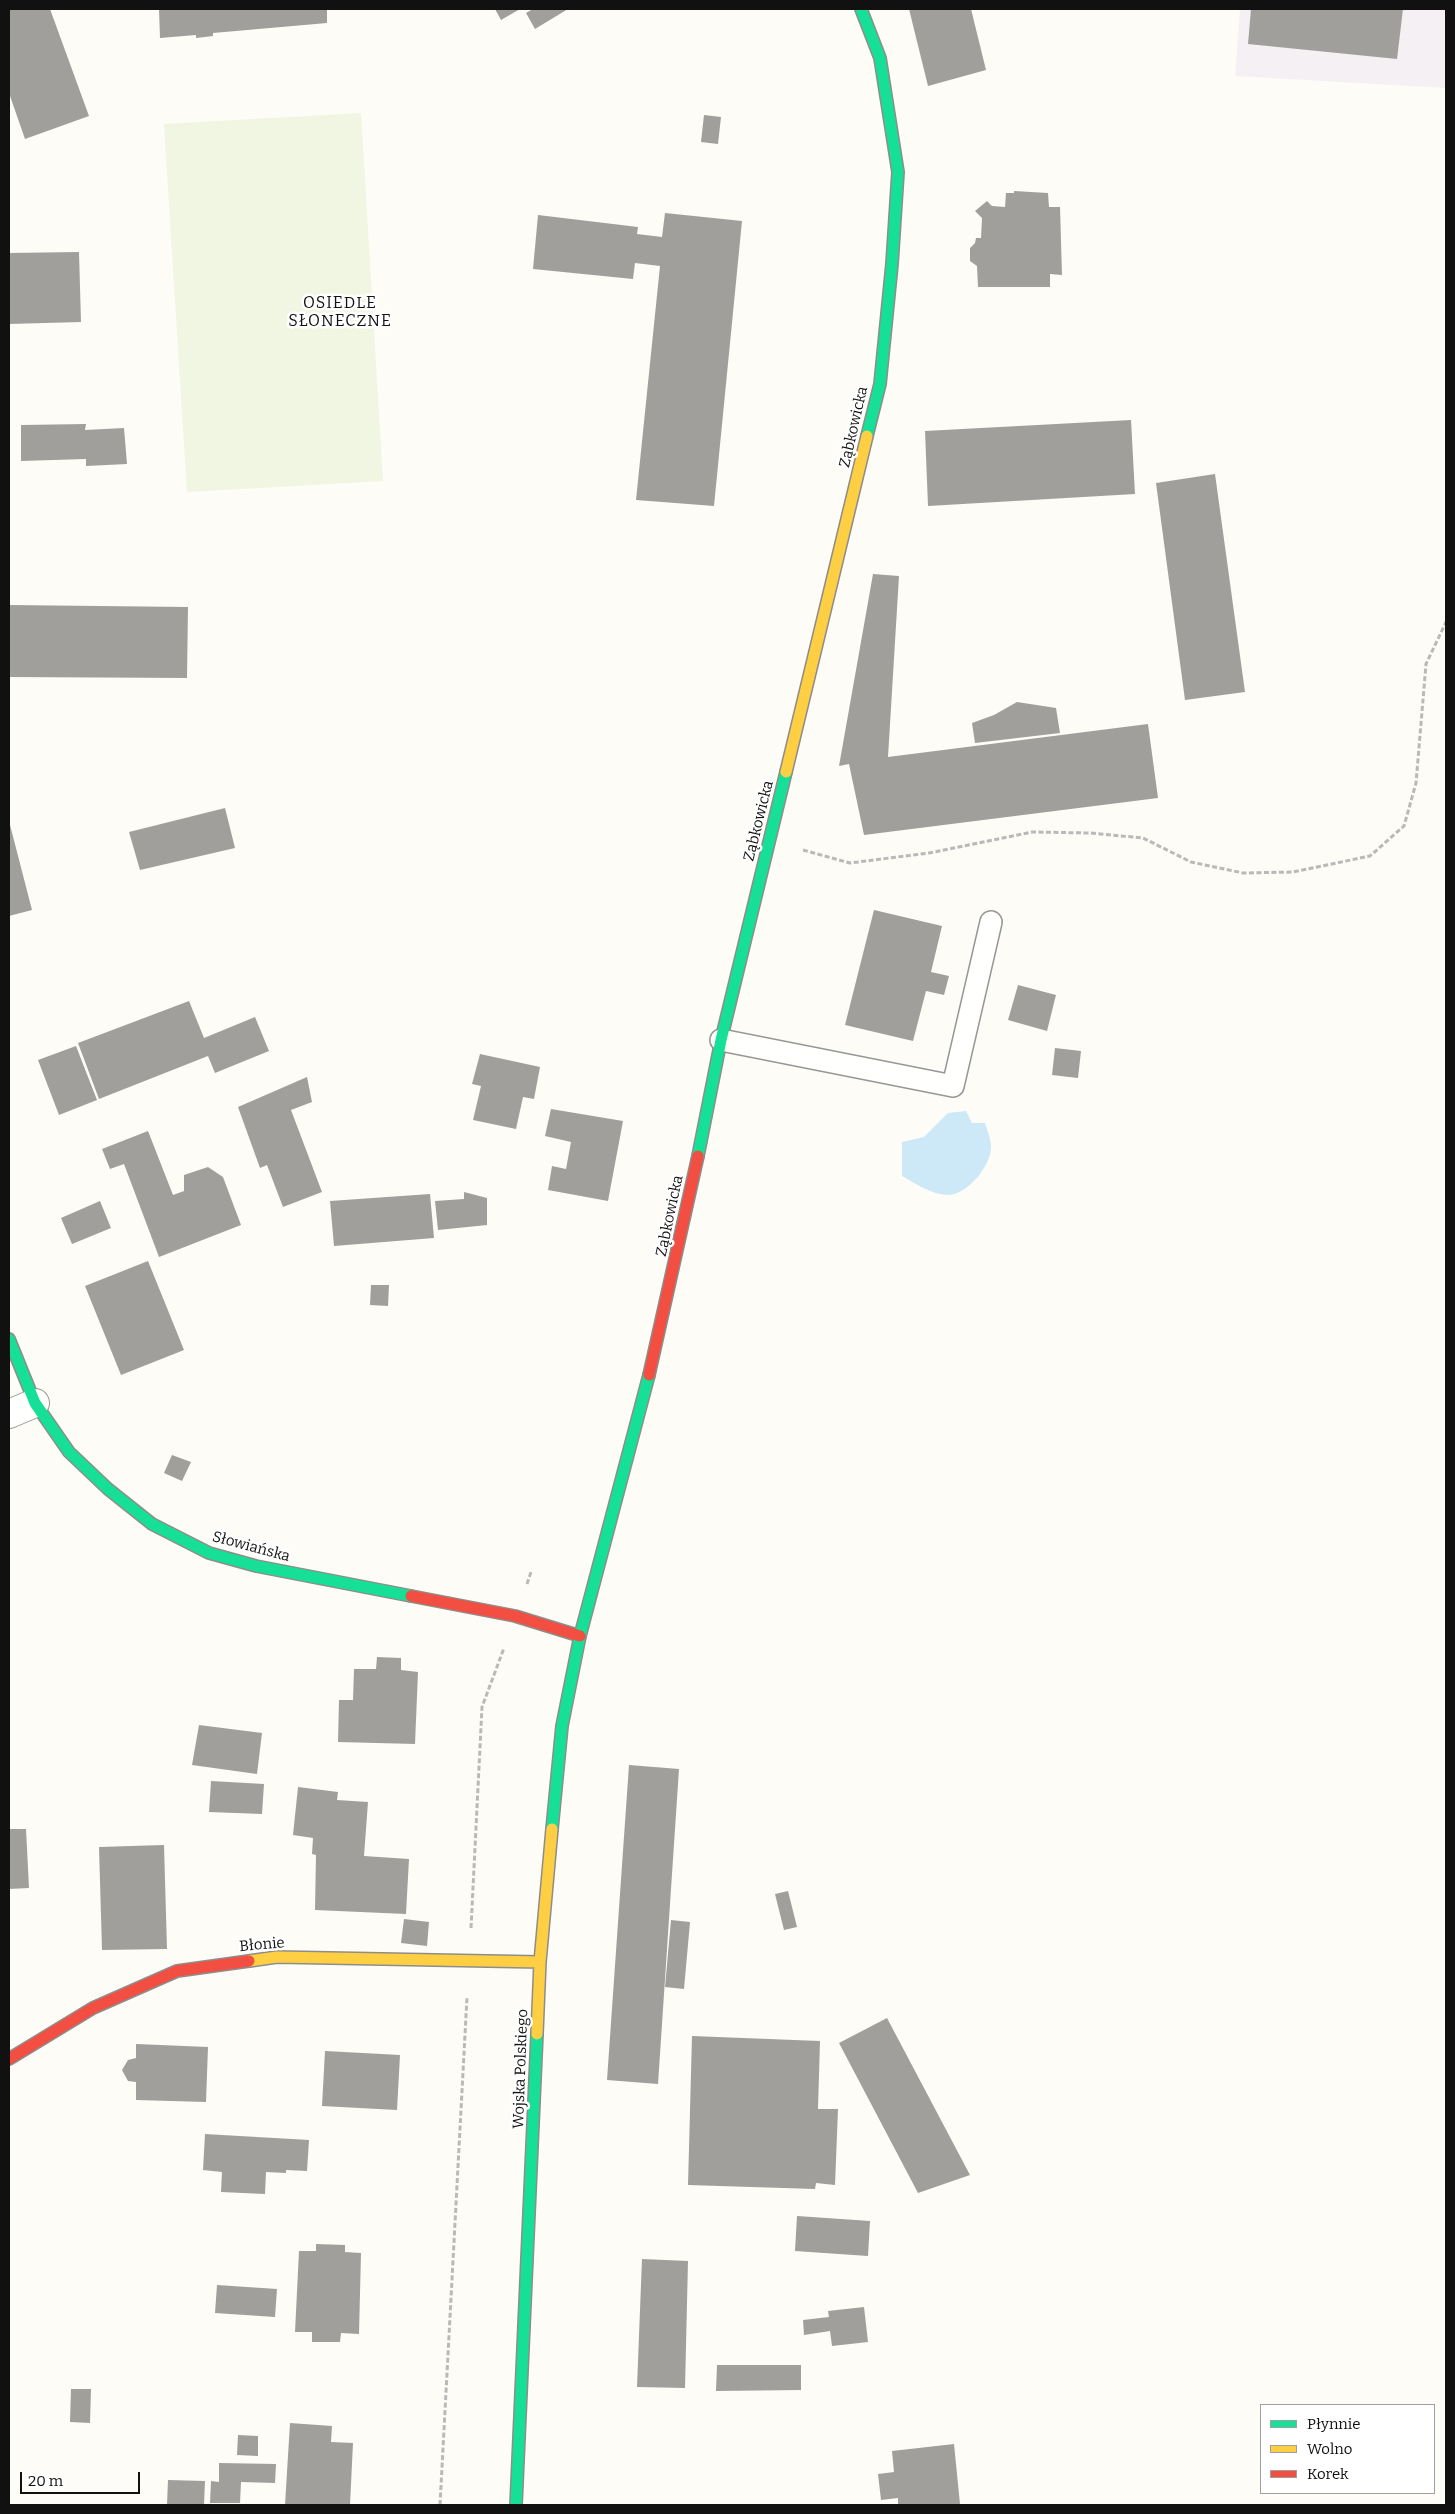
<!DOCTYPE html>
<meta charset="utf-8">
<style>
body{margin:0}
#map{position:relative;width:1455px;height:2514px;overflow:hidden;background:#fdfcf7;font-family:Bitter,serif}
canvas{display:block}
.frame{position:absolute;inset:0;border:10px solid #111;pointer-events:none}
.legend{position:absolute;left:1260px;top:2404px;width:175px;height:90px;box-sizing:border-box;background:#fff;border:1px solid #a0a0a0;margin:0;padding:6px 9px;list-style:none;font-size:15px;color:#111}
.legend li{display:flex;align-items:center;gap:10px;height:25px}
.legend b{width:25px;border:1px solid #a0a0a0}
.scale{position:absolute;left:20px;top:2472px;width:120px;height:22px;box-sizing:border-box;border:2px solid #111;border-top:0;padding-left:6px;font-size:15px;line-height:18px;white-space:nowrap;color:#111;-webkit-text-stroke:4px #fff;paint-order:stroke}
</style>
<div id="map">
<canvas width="1455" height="2514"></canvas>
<div class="frame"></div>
<ul class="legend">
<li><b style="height:6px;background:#16e098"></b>Płynnie</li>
<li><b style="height:6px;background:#ffcf43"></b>Wolno</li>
<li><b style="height:6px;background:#f24e42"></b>Korek</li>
</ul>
<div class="scale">20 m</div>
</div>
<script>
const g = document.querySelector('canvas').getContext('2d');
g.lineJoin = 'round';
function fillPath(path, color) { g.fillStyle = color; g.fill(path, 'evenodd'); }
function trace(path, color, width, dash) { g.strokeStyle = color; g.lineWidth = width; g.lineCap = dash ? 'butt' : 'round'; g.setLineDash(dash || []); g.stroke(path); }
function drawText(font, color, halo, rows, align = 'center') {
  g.font = font + ' Bitter,serif'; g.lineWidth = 5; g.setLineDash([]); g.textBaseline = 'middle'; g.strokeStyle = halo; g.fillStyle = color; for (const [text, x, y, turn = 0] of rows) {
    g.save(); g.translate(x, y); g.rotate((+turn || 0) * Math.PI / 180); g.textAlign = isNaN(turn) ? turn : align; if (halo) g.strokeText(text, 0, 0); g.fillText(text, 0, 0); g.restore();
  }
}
fillPath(new Path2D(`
 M 1240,9 L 1446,9 L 1446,88 L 1235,76 Z`), '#f5f0f3');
fillPath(new Path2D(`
 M 361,113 L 383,481 L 187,492 L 164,124 Z`), '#f0f6e1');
fillPath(new Path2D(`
 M 966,1111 L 972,1123 L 985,1123 C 987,1130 991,1139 991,1146 C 992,1165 967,1195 948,1195 C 933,1195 914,1183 902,1176 L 902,1142 L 924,1137 L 948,1113 Z`), '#cde8f7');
fillPath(new Path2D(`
 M 9,9 L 50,9 L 89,116 L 25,139 L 9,93 Z
 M 159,9 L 327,9 L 327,23 L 213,33 L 213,36 L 196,38 L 196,35 L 160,38 Z
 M 495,9 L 520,9 L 501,20 Z
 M 533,9 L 568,9 L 535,29 L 526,13 Z
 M 909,9 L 971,9 L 986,70 L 928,86 Z
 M 1251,9 L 1403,9 L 1397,59 L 1248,44 Z
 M 704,115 L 721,117 L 718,144 L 701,142 Z
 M 1014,191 L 1048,193 L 1049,207 L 1060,207 L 1062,275 L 1050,274 L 1050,287 L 978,287 L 977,266 L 970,261 L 970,248 L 975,243 L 976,238 L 981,238 L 982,218 L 975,211 L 987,201 L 992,206 L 1005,207 L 1006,193 L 1014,193 Z
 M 665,213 L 742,221 L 714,506 L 636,500 L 660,266 L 635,263 L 633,279 L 533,269 L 538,215 L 638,227 L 637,234 L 662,237 Z
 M 79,252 L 81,322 L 9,324 L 9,253 Z
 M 1131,420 L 1135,494 L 928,506 L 925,431 Z
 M 86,424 L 85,430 L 124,428 L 127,464 L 86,466 L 86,459 L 21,461 L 21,425 Z
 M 1215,474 L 1245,692 L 1185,700 L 1156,483 Z
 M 873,574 L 899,576 L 888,757 L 1148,724 L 1158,798 L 864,835 L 849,764 L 839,766 Z
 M 9,605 L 188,607 L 187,678 L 9,677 Z
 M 1017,702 L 1056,708 L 1060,733 L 975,743 L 972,723 L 994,715 Z
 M 225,808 L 235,848 L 140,870 L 129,832 Z
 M 9,821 L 32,910 L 9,916 Z
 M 874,910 L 942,926 L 931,972 L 949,976 L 944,995 L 926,991 L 913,1041 L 845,1025 Z
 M 1018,985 L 1056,995 L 1047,1031 L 1008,1020 Z
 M 189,1001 L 204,1038 L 255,1017 L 269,1051 L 215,1073 L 208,1056 L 99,1099 L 78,1043 Z
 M 76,1046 L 97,1100 L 59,1115 L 38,1060 Z
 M 1055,1048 L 1081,1051 L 1078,1078 L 1052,1075 Z
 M 480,1054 L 540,1067 L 534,1099 L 523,1097 L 516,1129 L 473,1120 L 481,1086 L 472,1084 Z
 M 307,1077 L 312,1102 L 291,1110 L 322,1192 L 283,1207 L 267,1165 L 260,1168 L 238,1107 Z
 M 551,1109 L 623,1121 L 608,1201 L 548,1190 L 552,1166 L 566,1169 L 571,1142 L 545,1136 Z
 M 148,1131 L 173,1195 L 184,1191 L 184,1175 L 208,1167 L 223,1177 L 241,1225 L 159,1257 L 124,1164 L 110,1169 L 102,1149 Z
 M 464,1192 L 487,1198 L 487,1225 L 438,1230 L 435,1201 L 464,1199 Z
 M 430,1194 L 434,1238 L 334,1246 L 330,1201 Z
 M 100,1201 L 111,1228 L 72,1244 L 61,1218 Z
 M 148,1261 L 184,1350 L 121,1375 L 85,1286 Z
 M 371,1285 L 389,1285 L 388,1306 L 370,1305 Z
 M 172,1455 L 191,1462 L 182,1481 L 164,1473 Z
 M 377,1657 L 401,1658 L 401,1670 L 418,1672 L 415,1744 L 338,1742 L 339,1700 L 353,1700 L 354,1669 L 376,1669 Z
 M 199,1725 L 262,1733 L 257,1774 L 192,1765 Z
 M 629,1765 L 679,1769 L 658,2084 L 607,2080 Z
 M 211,1781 L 264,1784 L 262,1814 L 209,1812 Z
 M 298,1787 L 338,1792 L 337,1800 L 368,1802 L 364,1856 L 409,1859 L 406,1914 L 315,1910 L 316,1855 L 312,1854 L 313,1838 L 293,1835 Z
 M 9,1829 L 26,1829 L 29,1888 L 9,1889 Z
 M 164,1845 L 167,1949 L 102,1950 L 99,1847 Z
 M 788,1891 L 797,1927 L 784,1930 L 775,1894 Z
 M 404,1919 L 429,1922 L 427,1946 L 401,1943 Z
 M 671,1920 L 690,1922 L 684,1989 L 665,1987 Z
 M 887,2018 L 970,2175 L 918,2193 L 839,2043 Z
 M 692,2036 L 820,2041 L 818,2109 L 838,2109 L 835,2185 L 816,2183 L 815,2189 L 688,2185 Z
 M 136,2044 L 208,2047 L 206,2102 L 136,2100 L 136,2082 L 128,2081 L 122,2070 L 128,2060 L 136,2058 Z
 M 325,2051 L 400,2055 L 397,2110 L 322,2106 Z
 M 205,2134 L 309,2140 L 307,2171 L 286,2170 L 286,2173 L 266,2172 L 265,2194 L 221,2192 L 222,2172 L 203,2170 Z
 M 797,2216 L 870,2221 L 868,2256 L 795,2251 Z
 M 316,2244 L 345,2245 L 345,2252 L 361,2253 L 359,2334 L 341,2333 L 340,2342 L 312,2342 L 312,2332 L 295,2332 L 299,2251 L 316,2251 Z
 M 642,2259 L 688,2261 L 685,2388 L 637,2387 Z
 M 217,2285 L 277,2289 L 275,2317 L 215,2313 Z
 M 864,2307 L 868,2342 L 832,2346 L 830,2331 L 804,2335 L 803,2320 L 829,2317 L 828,2311 Z
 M 717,2365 L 801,2365 L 801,2390 L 716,2391 Z
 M 71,2389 L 91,2389 L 90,2423 L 70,2422 Z
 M 290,2423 L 332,2426 L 331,2442 L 353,2443 L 350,2505 L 285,2505 Z
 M 238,2435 L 258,2436 L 258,2456 L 237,2455 Z
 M 954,2444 L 960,2504 L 898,2505 L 898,2498 L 881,2500 L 878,2474 L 894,2472 L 892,2451 Z
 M 219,2463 L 276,2464 L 275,2483 L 241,2482 L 240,2503 L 210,2503 L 211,2481 L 219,2482 Z
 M 168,2480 L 205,2481 L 204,2505 L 167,2505 Z`), '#a19f9c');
const lane = new Path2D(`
 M 721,1040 L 953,1086 L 991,922`);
const street = new Path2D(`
 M 9,1414 L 35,1403`);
const fast = new Path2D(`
 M 861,9 L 880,58 L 898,172 L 892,264 L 880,384 L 867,436
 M 698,1156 L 721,1040 L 786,772
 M 9,1339 L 35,1403 L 69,1452 L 108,1489 L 152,1524 L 209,1553 L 256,1566 L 411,1596
 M 552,1829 L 562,1726 L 580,1636 L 649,1375
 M 516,2505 L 537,2034`);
const slow = new Path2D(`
 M 786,772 L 867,436
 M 249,1961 L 277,1957 L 540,1962
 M 537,2034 L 540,1962 L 552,1829`);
const jam = new Path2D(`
 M 649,1375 L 698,1156
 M 411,1596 L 515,1616 L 580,1636
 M 9,2059 L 93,2008 L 177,1971 L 249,1961`);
trace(lane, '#979795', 24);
trace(street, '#979795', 30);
trace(fast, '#8e8d8b', 14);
trace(slow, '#8e8d8b', 14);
trace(jam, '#8e8d8b', 14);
trace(new Path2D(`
 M 803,850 L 850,863 L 929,853 L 1032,832 L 1090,833 L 1143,838 L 1191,862 L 1243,873 L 1293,872 L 1370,856 L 1404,826 L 1416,783 L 1426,664 L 1446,622
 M 527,1584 L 531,1572
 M 471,1928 L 482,1707 L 504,1648
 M 440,2505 L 467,1997`), '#b9b9b8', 3, [5, 2.5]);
trace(lane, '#fffffe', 21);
trace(street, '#fffffe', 28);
trace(fast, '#16e098', 11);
trace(slow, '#ffcf43', 11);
trace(jam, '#f24e42', 11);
drawText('15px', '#111', '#fff', [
 ["Ząbkowicka",854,427,-77],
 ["Ząbkowicka",759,821,-76],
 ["Ząbkowicka",670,1216,-78],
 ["Słowiańska",251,1547,15],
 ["Błonie",262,1945,-5],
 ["Wojska Polskiego",521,2069,-88]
]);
g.letterSpacing = '1px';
drawText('16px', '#111', '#fff', [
 ["OSIEDLE",340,304],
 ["SŁONECZNE",340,322]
]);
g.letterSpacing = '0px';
</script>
